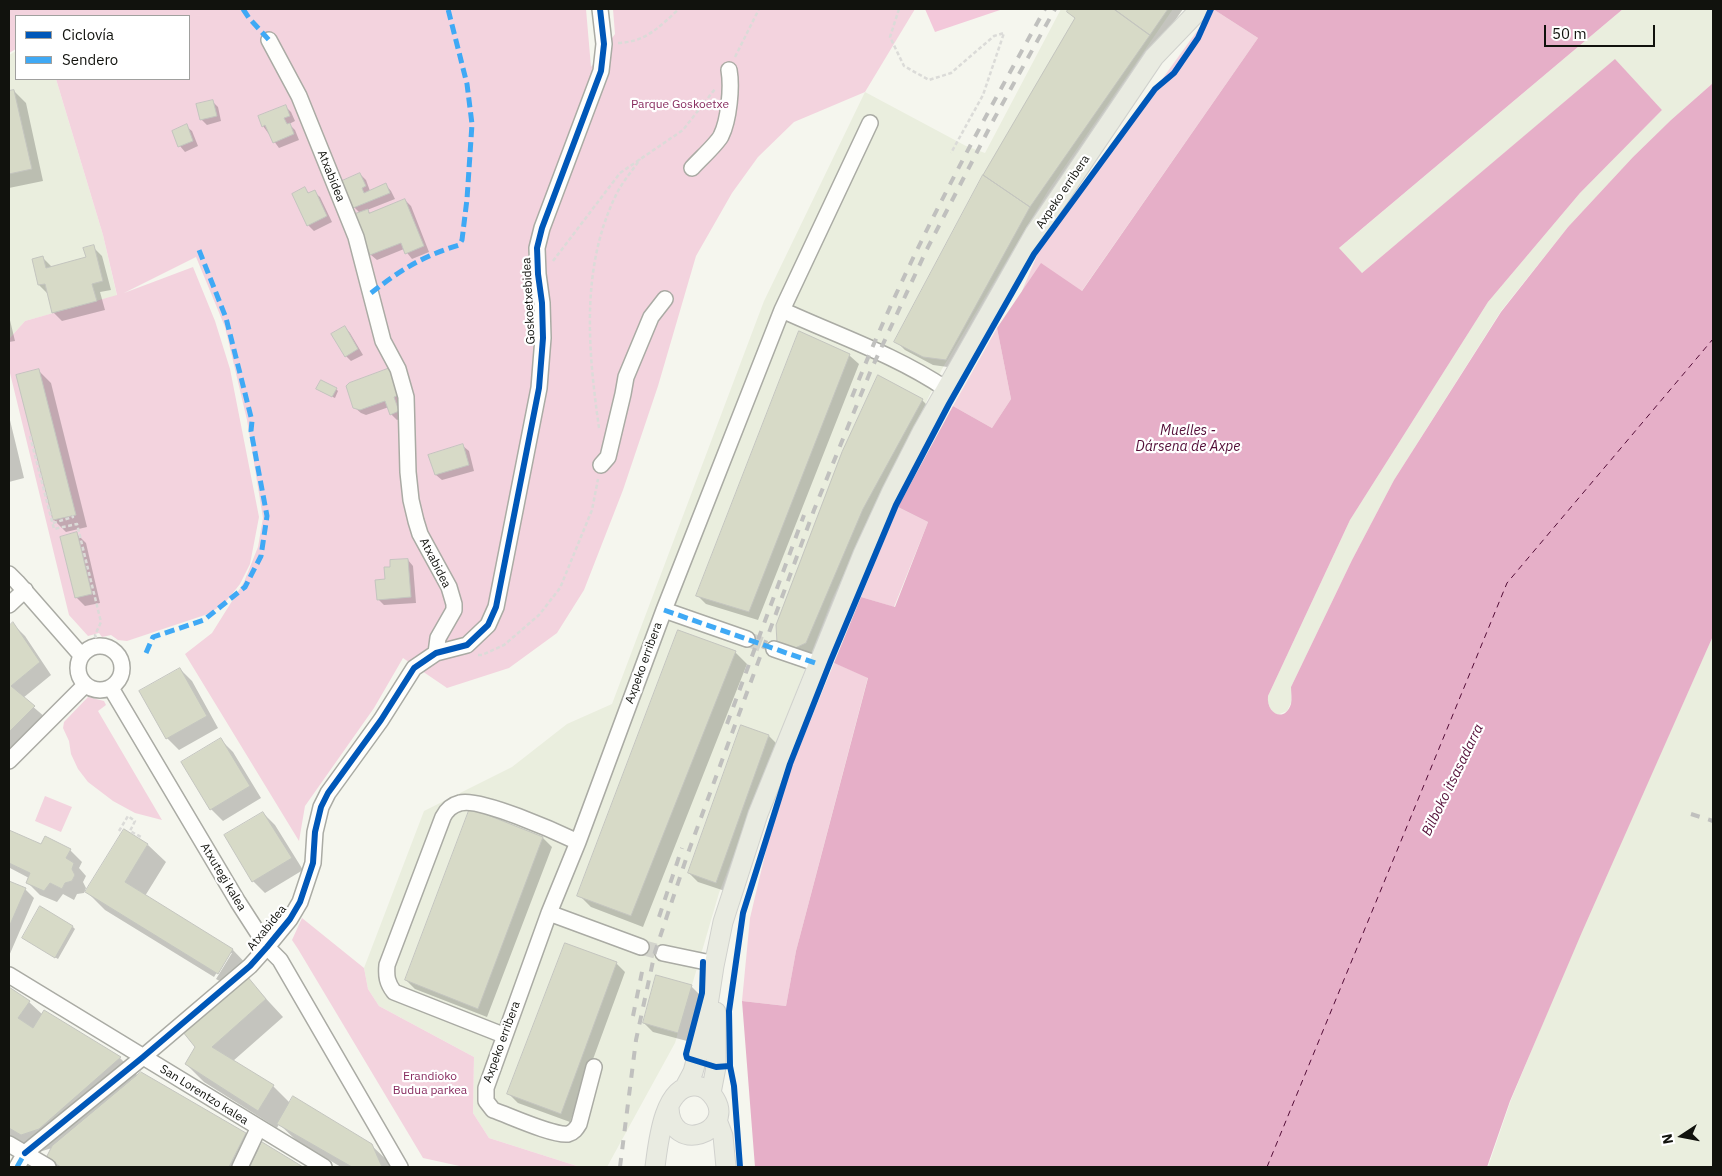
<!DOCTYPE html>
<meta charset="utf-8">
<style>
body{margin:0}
#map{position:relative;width:1722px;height:1176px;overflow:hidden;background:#f5f6ee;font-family:"IBM Plex Sans",sans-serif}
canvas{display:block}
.frame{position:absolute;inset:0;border:10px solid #11120d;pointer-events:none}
.legend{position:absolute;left:15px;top:15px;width:175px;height:65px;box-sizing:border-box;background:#fff;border:1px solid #a0a09e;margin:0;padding:6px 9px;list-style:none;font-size:15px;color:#11120d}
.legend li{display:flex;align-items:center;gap:10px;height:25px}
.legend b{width:25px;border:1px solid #a0a09e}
.north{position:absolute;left:1657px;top:1111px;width:50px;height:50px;-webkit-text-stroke:4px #fff;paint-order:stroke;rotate:259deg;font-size:14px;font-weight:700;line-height:20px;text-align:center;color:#11120d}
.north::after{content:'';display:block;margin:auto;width:18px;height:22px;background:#11120d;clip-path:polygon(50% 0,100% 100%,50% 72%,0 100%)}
.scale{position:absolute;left:1544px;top:25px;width:111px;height:22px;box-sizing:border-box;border:2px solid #11120d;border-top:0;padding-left:6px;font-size:15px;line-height:18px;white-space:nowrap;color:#11120d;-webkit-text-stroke:4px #fff;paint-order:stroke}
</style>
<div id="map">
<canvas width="1722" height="1176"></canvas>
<div class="frame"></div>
<ul class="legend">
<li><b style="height:6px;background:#0057b8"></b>Ciclovía</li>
<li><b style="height:6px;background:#3fa9f5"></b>Sendero</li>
</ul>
<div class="north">N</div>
<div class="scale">50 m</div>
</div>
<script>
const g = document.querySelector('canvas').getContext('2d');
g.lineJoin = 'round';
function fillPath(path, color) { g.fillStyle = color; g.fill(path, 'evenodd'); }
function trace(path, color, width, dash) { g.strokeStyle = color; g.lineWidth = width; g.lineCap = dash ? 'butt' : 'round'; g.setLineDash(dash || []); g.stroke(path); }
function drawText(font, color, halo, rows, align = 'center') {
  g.font = font + ' "IBM Plex Sans",sans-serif'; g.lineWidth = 4.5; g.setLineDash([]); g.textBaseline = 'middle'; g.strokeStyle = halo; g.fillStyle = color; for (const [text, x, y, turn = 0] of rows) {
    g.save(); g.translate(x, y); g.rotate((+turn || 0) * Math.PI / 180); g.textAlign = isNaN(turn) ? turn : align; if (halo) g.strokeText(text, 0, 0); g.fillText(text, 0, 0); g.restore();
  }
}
fillPath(new Path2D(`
 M 1061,9 L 1173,9 L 1048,191 L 942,369 L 832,599 L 719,893 L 675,1043 L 607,1167 L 580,1167 L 489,1138 L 473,1113 L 474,1057 L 379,1006 L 368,989 L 364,968 L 424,811 L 512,767 L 567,724 L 612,704 L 764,301 L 865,92 L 966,146 L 985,153 Z
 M 1623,9 L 1713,9 L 1713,83 L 1671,120 L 1633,157 L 1568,227 L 1501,311 L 1394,480 L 1352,560 L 1291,687 L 1291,703 L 1287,711 L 1277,715 L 1273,712 L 1270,708 L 1268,702 L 1268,696 L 1350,520 L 1488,302 L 1580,193 L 1662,110 L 1615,60 L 1362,273 L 1338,249 Z
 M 16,51 L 16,79 L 56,79 L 103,235 L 117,296 L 25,321 L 9,339 L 9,55 Z
 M 1713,636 L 1713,1167 L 1488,1167 L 1511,1100 L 1581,931 Z`), '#eaeede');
fillPath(new Path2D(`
 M 9,9 L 586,9 L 591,67 L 615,34 L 613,9 L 915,9 L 865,92 L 794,122 L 758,157 L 732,193 L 696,256 L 658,386 L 623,490 L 584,590 L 557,633 L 509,668 L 447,688 L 403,658 L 374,708 L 305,806 L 299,841 L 185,654 L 212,633 L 244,582 L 258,547 L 263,518 L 247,420 L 225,327 L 196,257 L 124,293 L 193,267 L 215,321 L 230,369 L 259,517 L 250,564 L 240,584 L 224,604 L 208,614 L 127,641 L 118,640 L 111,635 L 102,637 L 99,633 L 88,636 L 69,615 L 9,369 L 9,339 L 25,321 L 117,295 L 103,235 L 56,79 L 189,79 L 189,16 L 16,16 L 16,49 L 9,53 Z
 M 1213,9 L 1258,38 L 1081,292 L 1022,291 L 1041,246 Z
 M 997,328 L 1011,399 L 992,428 L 953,406 Z
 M 898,507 L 928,522 L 894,607 L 861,597 Z
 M 834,663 L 868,677 L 796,951 L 786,1006 L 742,1001 L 750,918 L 768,842 L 791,768 Z
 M 88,697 L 104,701 L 106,705 L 98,711 L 162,820 L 135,813 L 113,801 L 88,782 L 78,769 L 71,754 L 69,741 L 63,728 L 64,722 Z
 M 45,796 L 72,807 L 61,832 L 35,821 Z
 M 302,918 L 364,968 L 368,989 L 379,1006 L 474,1057 L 473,1113 L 489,1138 L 580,1167 L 464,1167 L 423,1158 L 298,949 L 292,940 Z`), '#f3d3de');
fillPath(new Path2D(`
 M 925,9 L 1003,9 L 935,32 Z`), '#f3c8da');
fillPath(new Path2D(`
 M 1213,9 L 1623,9 L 1339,248 L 1362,273 L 1615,59 L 1662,110 L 1580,193 L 1488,302 L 1350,520 L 1268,696 C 1266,714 1285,723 1291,704 C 1292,699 1291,692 1291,687 L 1352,560 L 1394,480 L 1501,312 L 1568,227 L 1633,157 L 1671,120 L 1713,83 L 1713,636 L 1582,932 L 1510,1101 L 1487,1167 L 755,1167 L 742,1001 L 786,1006 L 796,951 L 868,678 L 834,663 L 861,597 L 895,607 L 928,522 L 898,507 L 953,406 L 992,428 L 1011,399 L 997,328 L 1041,263 L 1082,291 L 1258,38 Z`), '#e6afc8');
fillPath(new Path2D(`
 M 1070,9 L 1183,9 L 1038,216 L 955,368 L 933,365 L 905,350 L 896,341 L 1076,19 L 1068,12 Z
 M 14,91 L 26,103 L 43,181 L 9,188 L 9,92 Z
 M 212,101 L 218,107 L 221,121 L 207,125 L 201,119 Z
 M 285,106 L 291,112 L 295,121 L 289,124 L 295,130 L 299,140 L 279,148 L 263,126 Z
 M 186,126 L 192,131 L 198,146 L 185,152 L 180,146 Z
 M 360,174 L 366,180 L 370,191 L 386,185 L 391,191 L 395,199 L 367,210 L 371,214 L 405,200 L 411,206 L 429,252 L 412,259 L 404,249 L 377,260 L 371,255 L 360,213 L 354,207 Z
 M 304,189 L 310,194 L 314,192 L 320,197 L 332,222 L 314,231 L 308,225 Z
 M 93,247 L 102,256 L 111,290 L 100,292 L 105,310 L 62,321 L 53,312 L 48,294 L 39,285 L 43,258 L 52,267 L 87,258 Z
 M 9,316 L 15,341 L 9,342 Z
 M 345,327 L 350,333 L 363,355 L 351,361 L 346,356 Z
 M 799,333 L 850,356 L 859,364 L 758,620 L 706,604 L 697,595 Z
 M 39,371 L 51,383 L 87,527 L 66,532 L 54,520 L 18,376 Z
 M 395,375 L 404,417 L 397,420 L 391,414 L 389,407 L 366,415 L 361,413 L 354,407 Z
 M 336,389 L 338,391 L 335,398 L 320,391 Z
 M 922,400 L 934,412 L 818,654 L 805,661 L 778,642 Z
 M 9,416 L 24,478 L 9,482 Z
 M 463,446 L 469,451 L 474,471 L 442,480 L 436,475 Z
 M 77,534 L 86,543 L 100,603 L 85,606 L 76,597 Z
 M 408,560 L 413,566 L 416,603 L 384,605 L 378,599 L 391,568 Z
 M 13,624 L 25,636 L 51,675 L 23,698 L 46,718 L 14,751 L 9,746 L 9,628 Z
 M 735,652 L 747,664 L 643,927 L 591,907 L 579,895 Z
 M 180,669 L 192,681 L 218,728 L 179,750 L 167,738 Z
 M 769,736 L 778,745 L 725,891 L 698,882 L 689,873 Z
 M 221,740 L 233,752 L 261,798 L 223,821 L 211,809 Z
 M 263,813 L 275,825 L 303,870 L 265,893 L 253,881 Z
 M 9,832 L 41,845 L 70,850 L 82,862 L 79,868 L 86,876 L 83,882 L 86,888 L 84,893 L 77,894 L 74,900 L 63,894 L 57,902 L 40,895 L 28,883 L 29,878 L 10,868 L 9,872 Z
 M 543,838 L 552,847 L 487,1017 L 415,989 L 406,980 Z
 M 148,845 L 166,862 L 145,896 L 233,950 L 250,968 L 247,978 L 283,1017 L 233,1061 L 273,1086 L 290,1103 L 371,1145 L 390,1163 L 392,1167 L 341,1167 L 297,1141 L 279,1124 L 277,1128 L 204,1082 L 186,1064 L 234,989 L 216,979 L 232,953 L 229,953 L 214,977 L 105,910 L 87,892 Z
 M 9,882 L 25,889 L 34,898 L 9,956 Z
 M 73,927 L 75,929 L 58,959 L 23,938 Z
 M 616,963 L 625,972 L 570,1122 L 518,1103 L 509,1094 Z
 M 691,986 L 700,995 L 687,1041 L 653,1032 L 644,1023 Z
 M 9,989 L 29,1002 L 43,1015 L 45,1012 L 120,1058 L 138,1076 L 246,1134 L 261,1149 L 263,1144 L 300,1167 L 57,1167 L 47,1158 L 52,1148 L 39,1152 L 9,1135 Z`), '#0003');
trace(new Path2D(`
 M 1267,1167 L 1507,583 L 1713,339`), '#530d37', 1, [6, 5]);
const building = new Path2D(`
 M 1068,9 L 1114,9 L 1150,35 L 1030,207 L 983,175 L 1075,18 L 1067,12 Z
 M 1114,9 L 1168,9 L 1150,35 Z
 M 14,90 L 32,169 L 9,174 L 9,91 Z
 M 213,100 L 217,116 L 200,120 L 196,104 Z
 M 286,105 L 290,116 L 284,118 L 287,124 L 290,123 L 294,134 L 273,143 L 265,125 L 262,127 L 258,116 Z
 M 187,124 L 193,141 L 178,147 L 172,131 Z
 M 360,173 L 366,186 L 362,188 L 364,193 L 386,183 L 390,193 L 353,208 L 342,181 Z
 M 983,175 L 1030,207 L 946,360 L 923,357 L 894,342 Z
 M 305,187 L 308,193 L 315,190 L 327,216 L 307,226 L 292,194 Z
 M 405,199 L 424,246 L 405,254 L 401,243 L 370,255 L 354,214 L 368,209 L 369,213 Z
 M 94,245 L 103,281 L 92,284 L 97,301 L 52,313 L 45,284 L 38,285 L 32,259 L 43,256 L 46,268 L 86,257 L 83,248 Z
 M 345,326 L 358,349 L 345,357 L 331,334 Z
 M 799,331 L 850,354 L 749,612 L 696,596 Z
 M 390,368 L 399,395 L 394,397 L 399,411 L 390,415 L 385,401 L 360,410 L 353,408 L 346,386 L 349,383 Z
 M 39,369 L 76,515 L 53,520 L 16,375 Z
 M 878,375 L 923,399 L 863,509 L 806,643 L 793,649 L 777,643 L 776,625 L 842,452 Z
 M 321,380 L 337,388 L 332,397 L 316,389 Z
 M 463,444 L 469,465 L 435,475 L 428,455 Z
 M 77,532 L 92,594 L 75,598 L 60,537 Z
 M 408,559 L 411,597 L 377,600 L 375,580 L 385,579 L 384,567 L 390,567 L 390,560 Z
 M 13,622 L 40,662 L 11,686 L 35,706 L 9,732 L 9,626 Z
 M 678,630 L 736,651 L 631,916 L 577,896 Z
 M 180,668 L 207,716 L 166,739 L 139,691 Z
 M 741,725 L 769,735 L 716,883 L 688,873 Z
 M 221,738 L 250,786 L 210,810 L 181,762 Z
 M 470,808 L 543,837 L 478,1009 L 405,980 Z
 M 263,812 L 292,858 L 252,882 L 224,835 Z
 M 124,829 L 148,844 L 125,882 L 233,949 L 218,974 L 85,892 Z
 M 9,830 L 41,844 L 45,836 L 71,849 L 66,858 L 74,863 L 72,869 L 75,875 L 72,881 L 65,883 L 62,889 L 50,883 L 44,891 L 26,883 L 30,873 L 9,863 Z
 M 9,881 L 26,888 L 9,927 Z
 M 40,906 L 73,926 L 55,958 L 22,938 Z
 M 565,943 L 617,962 L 561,1114 L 507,1094 Z
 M 656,975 L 692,985 L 678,1033 L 643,1023 Z
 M 247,976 L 266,999 L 212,1047 L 274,1085 L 258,1111 L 185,1064 L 195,1047 L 183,1032 Z
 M 9,987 L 30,1001 L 18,1018 L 33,1028 L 44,1010 L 121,1057 L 39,1129 L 21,1135 L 9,1128 Z
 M 141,1072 L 246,1133 L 229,1167 L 61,1167 L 46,1158 L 52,1146 Z
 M 293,1096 L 372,1144 L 382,1167 L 352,1167 L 277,1124 Z
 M 262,1142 L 303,1167 L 250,1167 Z`);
fillPath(building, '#d7dac7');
trace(building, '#c4c5bf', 1);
trace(new Path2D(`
 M 747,639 L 774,649
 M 641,947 L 663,953`), '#d3d4cc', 15, [15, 8]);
const minor = new Path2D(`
 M 269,40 L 299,96 L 356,237 L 383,341 L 398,369 L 406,397 L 408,472 L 411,500 L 416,521 L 420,534 L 449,587 L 454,604 L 454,610 L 438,638 L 436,653
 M 692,168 C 700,159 716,145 721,136 C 729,120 732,87 729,70
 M 782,310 L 870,123
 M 601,465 L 608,457 L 623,394 L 626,377 L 651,317 L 665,299
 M 9,574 L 17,582 L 81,655
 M 9,605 L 25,590
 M 664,610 L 747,639
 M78 668a22 22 0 1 1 44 0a22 22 0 1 1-44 0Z
 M 774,649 L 818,664
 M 111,688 L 238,902 L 267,947 L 280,960 L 400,1167
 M 9,761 L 85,685
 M 549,913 L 641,947
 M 663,953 L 706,962 L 714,966
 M 9,975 L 324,1167
 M 503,1035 L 394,992 C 387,983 386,976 387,965 L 443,817 C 447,809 452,805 460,803 C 479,797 557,832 578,842
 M 594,1067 L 579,1124 C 576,1129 574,1132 568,1134 C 553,1136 508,1115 493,1110 L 486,1101 L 486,1088 L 549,913 L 578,842 L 664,610 L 782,310 C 836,335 896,355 946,389
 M 9,1144 L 48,1167
 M 17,1167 L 25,1153 L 143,1057 L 250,966 L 267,947 L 290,919 L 300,902 L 313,863 L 315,832 L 321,807 L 328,793 L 381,720 L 414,668 L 436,653 L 467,645 L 488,625 L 496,607 L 539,388 L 543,338 L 542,303 L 538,274 L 537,248 L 542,228 L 601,71 L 604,44 L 600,9
 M 240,1167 L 258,1129`);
const major = new Path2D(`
 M 685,1087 L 693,1072 L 704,1031 L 714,966 L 723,922 L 758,814 L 863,554 L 892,491 L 922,432 L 1035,233 L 1154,57 L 1200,9
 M 711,1093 L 716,1067 L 716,1012
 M 717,1120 L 723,1136 L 726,1167
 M 655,1167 C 658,1145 663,1087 693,1086 C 702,1085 710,1091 715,1099 C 735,1132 671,1156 669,1108`);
trace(minor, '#aaaba4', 18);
trace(major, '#d0d1cd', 21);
trace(new Path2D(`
 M 899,9 L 890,37 L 904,66 L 929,80 L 951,73 L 994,36 L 1004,33 L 983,95 L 951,153
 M 618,43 C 646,42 659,27 679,9
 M 735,57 L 759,9
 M 553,261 L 620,173 L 683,130 L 715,89
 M 599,428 C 588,349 580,265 618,191 C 624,180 633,170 640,159
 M 30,436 L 54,529 L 77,524 L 101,622 L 95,635 L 97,640 L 89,642
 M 53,523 L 73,517 L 72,516
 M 478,655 L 482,655 L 504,645 L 539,615 L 560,588 L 592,510 L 598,479
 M 119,831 L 128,816 L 135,821 L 130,831 L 141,837`), '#dbdbd8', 2.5, [4, 2.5]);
trace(minor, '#fefefc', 15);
trace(major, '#e9ebe1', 19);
trace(new Path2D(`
 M 852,397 C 905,262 975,135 1045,9
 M 727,724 L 804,515
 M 1691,814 L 1713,821
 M 659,917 L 682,848
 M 633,1016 L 643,967
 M 620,1167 L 636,1040 L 655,952 L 688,853 L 814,510 L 871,370 L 926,251 L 994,119 L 1055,9`), '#c0c0be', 4, [9, 9]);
trace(new Path2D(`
 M 243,9 L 249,18 L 269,40
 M 371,293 C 402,269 421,257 459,245 L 462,240 L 467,199 L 472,124 L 467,84 L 448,9
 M 664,610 L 818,664
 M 146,653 L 153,637 L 204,620 L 245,587 L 261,556 L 267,516 L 251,431 L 252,421 L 226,318 L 199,250
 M 17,1167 L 25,1153`), '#3fa9f5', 5, [10, 5]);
trace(new Path2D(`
 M 703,962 L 702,993 L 686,1054 L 687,1058 L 716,1067 L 730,1066
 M 25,1153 L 143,1057 L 250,966 L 267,947 L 290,919 L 300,902 L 313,863 L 315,832 L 321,807 L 328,793 L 381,720 L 414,668 L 436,653 L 467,645 L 488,625 L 496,607 L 539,388 L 543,338 L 542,303 L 538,274 L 537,248 L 542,228 L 601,71 L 604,44 L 600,9
 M 740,1167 L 734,1086 L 730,1066 L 729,1011 L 743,913 L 790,764 L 831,660 L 896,505 L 949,404 L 1034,254 L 1155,89 L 1174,73 L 1198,38 L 1211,9`), '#0057b8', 6);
drawText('12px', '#872b5f', '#fff', [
 ["Parque Goskoetxe",680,105],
 ["Erandioko",430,1077],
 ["Budua parkea",430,1091]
]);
drawText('12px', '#11120d', '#fff', [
 ["Atxabidea",331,176,68],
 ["Axpeko erribera",1063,192,-56],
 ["Goskoetxebidea",529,301,-93],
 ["Atxabidea",435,563,63],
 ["Axpeko erribera",644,663,-70],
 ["Atxutegi kalea",223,877,59],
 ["Atxabidea",267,928,-51],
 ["Axpeko erribera",502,1042,-70],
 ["San Lorentzo kalea",204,1095,32]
]);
drawText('italic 14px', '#530d37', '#fff', [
 ["Muelles -",1188,431],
 ["Dársena de Axpe",1188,447],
 ["Bilboko itsasadarra",1453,780,-64]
]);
</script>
